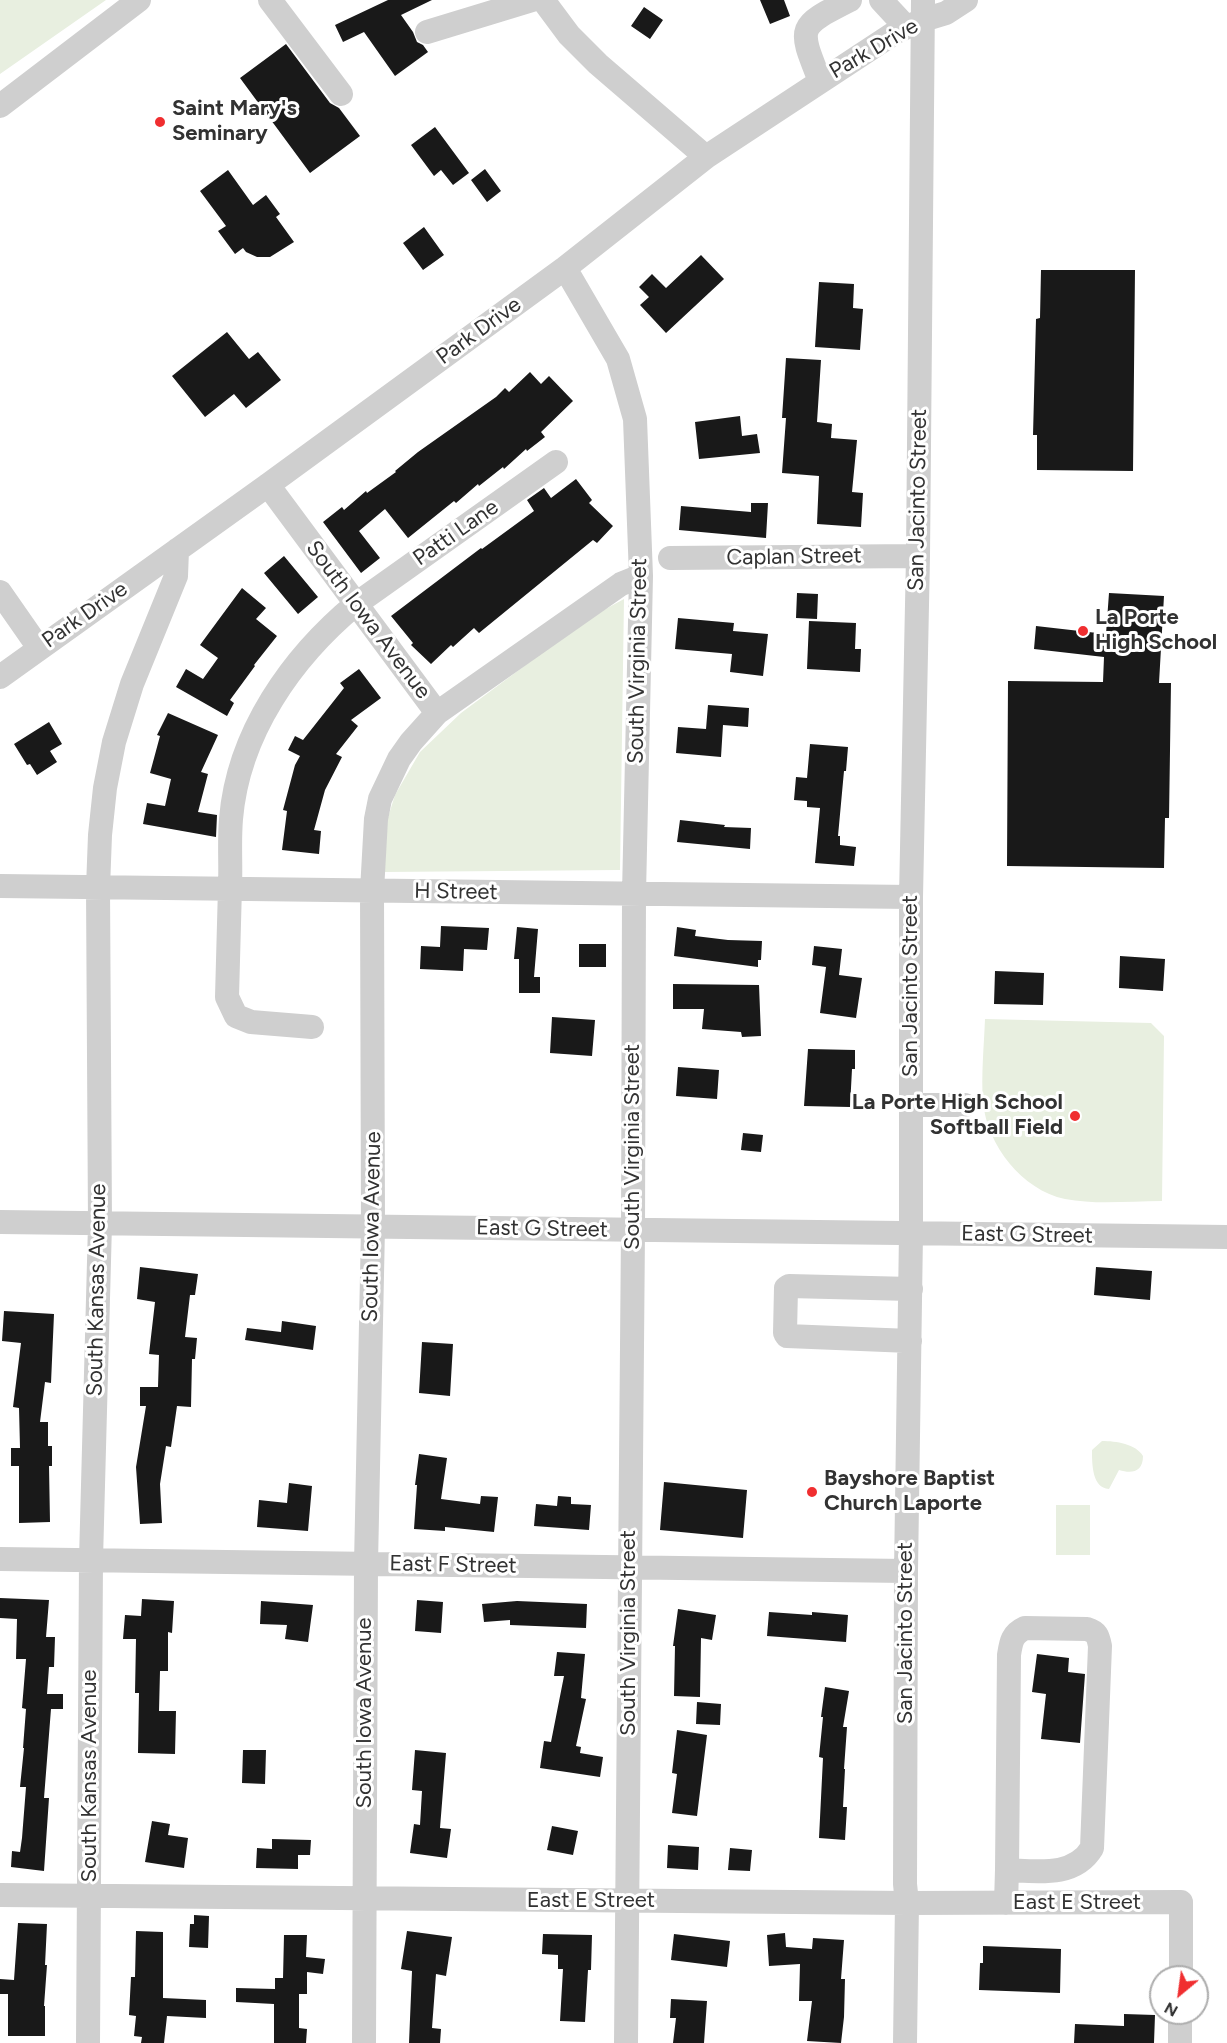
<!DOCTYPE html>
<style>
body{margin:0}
#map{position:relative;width:1227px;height:2043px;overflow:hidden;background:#fff;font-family:Figtree,sans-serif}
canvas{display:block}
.north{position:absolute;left:1149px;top:1965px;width:60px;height:60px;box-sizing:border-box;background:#fff;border:2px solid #adadad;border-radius:50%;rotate:209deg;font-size:16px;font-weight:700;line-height:24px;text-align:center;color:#323232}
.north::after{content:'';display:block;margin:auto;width:21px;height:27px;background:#f02e30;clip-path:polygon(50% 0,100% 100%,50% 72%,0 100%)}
</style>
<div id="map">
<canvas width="1227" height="2043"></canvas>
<div class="north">N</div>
</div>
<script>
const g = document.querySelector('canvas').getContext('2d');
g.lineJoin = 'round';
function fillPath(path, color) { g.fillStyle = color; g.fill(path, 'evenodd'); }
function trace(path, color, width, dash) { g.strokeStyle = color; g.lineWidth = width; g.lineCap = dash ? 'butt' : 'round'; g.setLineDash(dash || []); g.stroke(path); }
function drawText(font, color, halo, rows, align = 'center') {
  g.font = font + ' Figtree,sans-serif'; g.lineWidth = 6; g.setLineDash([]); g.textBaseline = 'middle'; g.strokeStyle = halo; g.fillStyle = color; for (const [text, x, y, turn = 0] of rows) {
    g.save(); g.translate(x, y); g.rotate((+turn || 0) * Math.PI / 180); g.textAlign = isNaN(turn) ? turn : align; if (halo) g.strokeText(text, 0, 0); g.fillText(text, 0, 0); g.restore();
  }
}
fillPath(new Path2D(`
 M 0,0 L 106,0 L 0,74 Z
 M 624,599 L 620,870 L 385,872 L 384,830 L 395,795 L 420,752 L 461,713 L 589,618 Z
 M 985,1019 L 1151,1023 L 1164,1036 L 1162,1201 C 1130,1201 1096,1205 1065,1199 C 1022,1190 987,1145 983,1102 C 981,1075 984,1046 985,1019 Z
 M 1102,1441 C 1116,1441 1136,1444 1143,1456 C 1143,1472 1132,1474 1119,1470 L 1109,1489 C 1092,1488 1092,1464 1092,1450 Z
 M 1056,1505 L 1090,1505 L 1090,1555 L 1056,1555 Z`), '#e8efe0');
fillPath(new Path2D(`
 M 388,0 L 432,0 L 401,15 L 413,32 L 417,42 L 423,45 L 428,52 L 395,76 L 364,32 L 343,42 L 335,25 Z
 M 760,0 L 784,0 L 790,16 L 770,24 Z
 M 644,7 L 663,20 L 650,39 L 631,26 Z
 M 286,44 L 330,103 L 339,108 L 360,136 L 310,173 L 240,78 Z
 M 435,127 L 469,173 L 453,185 L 441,170 L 434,176 L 411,145 Z
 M 485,169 L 501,191 L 487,202 L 471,180 Z
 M 228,170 L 253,205 L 266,195 L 280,214 L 276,217 L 294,242 L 270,257 L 257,257 L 246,252 L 243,248 L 235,254 L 218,231 L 226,226 L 200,191 Z
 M 424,227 L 444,255 L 423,270 L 403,243 Z
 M 701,255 L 724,279 L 666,333 L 640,305 L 649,297 L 639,287 L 652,274 L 666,288 Z
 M 1041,270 L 1135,270 L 1133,471 L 1037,470 L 1037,435 L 1033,435 L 1036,319 L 1040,318 Z
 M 819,282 L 854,284 L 853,308 L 863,309 L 860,350 L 815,347 Z
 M 227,332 L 249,359 L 258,352 L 281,380 L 246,408 L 234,394 L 205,417 L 172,376 Z
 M 786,358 L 821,360 L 817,422 L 832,424 L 831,438 L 857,440 L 852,492 L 863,493 L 861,527 L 817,524 L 819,476 L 782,473 L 786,418 L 782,418 Z
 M 530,372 L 541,384 L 549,376 L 573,401 L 541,432 L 545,437 L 527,451 L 526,449 L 504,469 L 503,467 L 479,486 L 478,484 L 456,503 L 454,501 L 408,538 L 385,509 L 359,531 L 380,558 L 361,573 L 323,522 L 342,507 L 344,510 L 366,491 L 367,493 L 396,472 L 395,471 L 418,452 L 496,397 L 505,388 L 509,392 Z
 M 740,416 L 742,436 L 757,434 L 760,453 L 699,459 L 695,422 Z
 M 576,479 L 592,500 L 589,503 L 613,526 L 597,543 L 593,540 L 479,633 L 474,628 L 453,647 L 451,645 L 431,664 L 411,645 L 413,643 L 391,616 L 481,548 L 482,549 L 534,511 L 527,500 L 544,488 L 551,498 Z
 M 751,503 L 768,503 L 766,538 L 679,530 L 681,506 L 751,512 Z
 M 284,556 L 318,597 L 298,614 L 264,573 Z
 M 242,588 L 266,608 L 256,619 L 277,636 L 254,665 L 255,666 L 230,700 L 234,703 L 227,716 L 176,687 L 186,669 L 203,679 L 218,658 L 200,645 Z
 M 797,593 L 818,594 L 817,619 L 796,618 Z
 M 1109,593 L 1164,596 L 1159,683 L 1171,683 L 1169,818 L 1165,818 L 1164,868 L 1007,866 L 1008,681 L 1103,682 L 1104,657 L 1034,649 L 1036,626 L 1106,634 Z
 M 678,618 L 734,623 L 733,631 L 768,634 L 763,676 L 730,672 L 732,654 L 675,649 Z
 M 809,621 L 856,623 L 855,649 L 861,649 L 860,672 L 807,669 Z
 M 359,669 L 381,698 L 351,720 L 358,726 L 336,754 L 342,757 L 325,790 L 314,830 L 321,831 L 319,854 L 282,850 L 287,811 L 283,810 L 295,765 L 300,756 L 288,750 L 295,736 L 303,740 L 344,688 L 340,683 Z
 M 708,705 L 749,708 L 748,727 L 723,725 L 721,757 L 676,753 L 678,727 L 706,729 Z
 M 168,713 L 218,735 L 201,772 L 208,774 L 198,812 L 217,815 L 216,837 L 143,824 L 147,803 L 165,806 L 171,779 L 150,773 L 160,736 L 157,735 Z
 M 49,722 L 62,744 L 50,751 L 57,762 L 37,775 L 30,764 L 27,765 L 14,744 Z
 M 810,744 L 848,747 L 846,771 L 844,771 L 838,836 L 840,836 L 840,845 L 856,847 L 854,866 L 815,863 L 820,808 L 807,807 L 807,801 L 794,800 L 796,777 L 807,778 Z
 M 680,820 L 725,825 L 724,827 L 751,828 L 750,849 L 677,842 Z
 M 441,926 L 489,928 L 487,950 L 464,949 L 463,971 L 420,969 L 421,946 L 440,947 Z
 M 517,927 L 538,929 L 534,977 L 540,977 L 540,993 L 519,993 L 519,959 L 514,959 Z
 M 677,927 L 696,930 L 695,936 L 728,940 L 762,941 L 761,960 L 758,960 L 758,967 L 674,956 Z
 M 579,944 L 606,944 L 606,967 L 579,967 Z
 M 814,946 L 842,949 L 839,975 L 862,978 L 856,1018 L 820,1013 L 826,967 L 812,965 Z
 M 1120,956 L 1165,959 L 1163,991 L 1119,988 Z
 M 995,971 L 1044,973 L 1043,1005 L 994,1004 Z
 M 673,984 L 759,985 L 761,1036 L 742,1037 L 741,1032 L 702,1029 L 704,1009 L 673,1009 Z
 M 552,1017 L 595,1020 L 592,1056 L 550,1053 Z
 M 808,1049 L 855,1050 L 855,1069 L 852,1069 L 850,1107 L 804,1106 Z
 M 678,1067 L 719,1070 L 717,1099 L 676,1096 Z
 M 743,1133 L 763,1135 L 761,1152 L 741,1150 Z
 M 140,1267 L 198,1274 L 195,1295 L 190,1295 L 185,1337 L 197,1338 L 195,1359 L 192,1359 L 191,1407 L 177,1406 L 171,1447 L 166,1446 L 160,1484 L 162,1523 L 140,1524 L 136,1467 L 146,1406 L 140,1406 L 140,1387 L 158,1387 L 159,1355 L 149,1354 L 155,1302 L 137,1299 Z
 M 1096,1267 L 1152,1271 L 1150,1300 L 1094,1295 Z
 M 4,1311 L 54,1314 L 51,1383 L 45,1382 L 40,1422 L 48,1422 L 48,1446 L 52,1446 L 52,1466 L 49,1466 L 50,1522 L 19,1523 L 19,1466 L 11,1466 L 11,1448 L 20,1448 L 19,1408 L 13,1407 L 21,1343 L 2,1341 Z
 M 282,1321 L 316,1326 L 313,1350 L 245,1340 L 247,1328 L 281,1332 Z
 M 422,1342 L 453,1344 L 450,1396 L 419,1393 Z
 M 419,1454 L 447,1458 L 441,1499 L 480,1504 L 481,1496 L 498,1497 L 494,1532 L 445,1527 L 445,1531 L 414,1529 L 417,1485 L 415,1485 Z
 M 664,1482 L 747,1490 L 743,1538 L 660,1530 Z
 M 289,1483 L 312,1486 L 308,1531 L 257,1527 L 259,1500 L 287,1503 Z
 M 558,1496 L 571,1497 L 571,1504 L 591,1505 L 589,1530 L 534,1526 L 536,1504 L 557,1506 Z
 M 0,1598 L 49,1600 L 46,1637 L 55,1637 L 54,1667 L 49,1667 L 47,1694 L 63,1694 L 63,1709 L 51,1709 L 44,1798 L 49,1798 L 44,1871 L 11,1867 L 12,1851 L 20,1852 L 22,1838 L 26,1787 L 20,1787 L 24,1748 L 23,1748 L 26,1709 L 22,1708 L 26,1659 L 16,1659 L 17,1619 L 0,1618 Z
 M 142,1599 L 174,1601 L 172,1633 L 168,1632 L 168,1671 L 160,1671 L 159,1711 L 176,1711 L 175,1754 L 138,1753 L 139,1693 L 135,1693 L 136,1639 L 123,1639 L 125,1615 L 141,1616 Z
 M 417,1600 L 443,1602 L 441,1633 L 415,1631 Z
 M 261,1601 L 313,1605 L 308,1642 L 285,1639 L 287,1625 L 260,1624 Z
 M 517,1601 L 587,1604 L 586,1628 L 510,1625 L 510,1620 L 484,1622 L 482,1604 Z
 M 678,1609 L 716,1615 L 712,1640 L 701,1638 L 700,1697 L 674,1696 L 675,1646 L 673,1646 Z
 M 769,1612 L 812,1615 L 812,1612 L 848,1615 L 846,1642 L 767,1636 Z
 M 557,1652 L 585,1654 L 581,1698 L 586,1699 L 576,1746 L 581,1747 L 580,1753 L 603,1757 L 600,1777 L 540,1768 L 544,1741 L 551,1742 L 564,1676 L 554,1676 Z
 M 1037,1654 L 1069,1658 L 1068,1672 L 1085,1674 L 1080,1743 L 1041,1739 L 1046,1694 L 1032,1692 Z
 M 825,1687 L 849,1691 L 843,1727 L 847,1727 L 844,1769 L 845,1769 L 843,1807 L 847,1807 L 845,1840 L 819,1838 L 823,1758 L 819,1757 L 823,1717 L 821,1717 Z
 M 697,1702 L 721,1704 L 720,1725 L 696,1724 Z
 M 677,1730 L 707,1735 L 697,1816 L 672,1813 L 677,1774 L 672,1773 Z
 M 243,1750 L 266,1750 L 265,1784 L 242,1783 Z
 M 415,1750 L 446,1753 L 440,1828 L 451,1829 L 447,1858 L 410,1853 L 414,1824 L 420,1825 L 422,1791 L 412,1790 Z
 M 152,1821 L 170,1824 L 168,1835 L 188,1838 L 184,1868 L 145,1862 Z
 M 552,1826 L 578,1831 L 573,1855 L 547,1850 Z
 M 272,1839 L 311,1840 L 310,1855 L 298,1855 L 298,1869 L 256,1868 L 257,1848 L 272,1849 Z
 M 668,1845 L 699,1847 L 698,1870 L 667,1868 Z
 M 730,1848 L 752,1850 L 750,1871 L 728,1870 Z
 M 194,1915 L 209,1916 L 208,1948 L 189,1947 L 190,1924 L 194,1924 Z
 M 18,1923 L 47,1924 L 45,1965 L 47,1965 L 44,2006 L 45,2006 L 45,2036 L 8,2036 L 8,1994 L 0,1994 L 0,1979 L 14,1980 Z
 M 136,1931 L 163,1932 L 163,1998 L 206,2000 L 206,2018 L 167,2016 L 164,2043 L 141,2043 L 142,2037 L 134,2036 L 136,2016 L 129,2015 L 131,1977 L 135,1977 Z
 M 407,1931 L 452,1937 L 446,1976 L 436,1974 L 432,2028 L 441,2029 L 440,2043 L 409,2043 L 412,1971 L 401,1969 Z
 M 785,1933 L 786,1947 L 812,1949 L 813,1938 L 844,1940 L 841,1979 L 845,1979 L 844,2017 L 841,2043 L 807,2041 L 812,2001 L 799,2001 L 800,1964 L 769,1966 L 767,1935 Z
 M 543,1934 L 592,1935 L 591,1970 L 588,1970 L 585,2022 L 560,2021 L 563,1969 L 558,1969 L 558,1955 L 542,1954 Z
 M 674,1934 L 730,1941 L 727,1967 L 671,1960 Z
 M 284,1935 L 307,1935 L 306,1957 L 325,1959 L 323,1974 L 307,1972 L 307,1994 L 299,1994 L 299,2028 L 307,2029 L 306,2043 L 274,2043 L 274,2004 L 236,2002 L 236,1988 L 275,1989 L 275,1978 L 283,1978 Z
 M 983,1946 L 1061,1949 L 1060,1993 L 979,1990 L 980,1963 L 983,1963 Z
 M 671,1999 L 707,2001 L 704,2043 L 673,2043 L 676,2018 L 670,2018 Z
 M 1124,2014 L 1155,2015 L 1154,2043 L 1074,2043 L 1075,2024 L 1124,2026 Z`), '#191919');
trace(new Path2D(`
 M 270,0 L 341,94
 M 543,0 L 569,35 L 598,64 L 706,157
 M 881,0 L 906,27
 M 427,32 L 532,0
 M 820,81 C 798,26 797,27 850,0
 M 0,106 L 139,0
 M 565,268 L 618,359 L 635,419 L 641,576 L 634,894 L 633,1230 L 626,2043
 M 268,485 L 437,713
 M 670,558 L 918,556
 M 0,592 L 39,648
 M 0,677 L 268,485 L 565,268 L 706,157 L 896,32 L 923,20 L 946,13 L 966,0
 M 0,886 L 911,897
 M 312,1027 L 251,1022 L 236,1016 L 227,997 C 228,961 229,924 230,887 C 231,865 229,842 231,819 C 238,733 292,657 356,604 L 556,462
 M 911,1105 L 965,1105
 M 0,1222 L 1227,1237
 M 910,1341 L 787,1336 L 785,1333 L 786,1288 L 789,1286 L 911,1289
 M 0,1559 L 906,1571
 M 0,1895 L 907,1903 L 1181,1902 L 1181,1977
 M 1006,1903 L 1007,1870 L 1009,1655 C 1011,1642 1012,1634 1025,1628 L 1087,1629 C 1097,1632 1098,1636 1100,1646 L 1092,1848 C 1074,1878 1036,1871 1007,1870
 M 88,2043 L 91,1560 L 100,1224 L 98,888 L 100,835 L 105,788 L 114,742 L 132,684 L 176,576 L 177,550
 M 364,2043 L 366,1564 L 373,1227 L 372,891 L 376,819 L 380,799 L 399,759 L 411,742 L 437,713 L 621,584 L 641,576
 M 905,2043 L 907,1903 L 905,1884 L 906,1571 L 911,1233 L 911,897 L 918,556 L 923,0
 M 1180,2043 L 1180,2013`), '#cfcfcf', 24);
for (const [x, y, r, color] of [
 [160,122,6,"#f02e30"],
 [1083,631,6,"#f02e30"],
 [1075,1116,6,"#f02e30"],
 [812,1492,6,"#f02e30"]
]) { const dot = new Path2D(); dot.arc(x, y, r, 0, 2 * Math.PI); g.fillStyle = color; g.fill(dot); trace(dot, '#fff', 2); }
drawText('22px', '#323232', '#fff', [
 ["Park Drive",874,49,-30],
 ["Park Drive",479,331,-36],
 ["San Jacinto Street",918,500,-89],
 ["Patti Lane",456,533,-35],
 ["Caplan Street",794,557,-1],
 ["Park Drive",85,615,-35],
 ["South Iowa Avenue",368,620,53],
 ["South Virginia Street",638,661,-89],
 ["H Street",456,892,1],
 ["San Jacinto Street",911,986,-90],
 ["South Virginia Street",633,1147,-90],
 ["South Iowa Avenue",372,1227,-89],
 ["East G Street",542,1229,1],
 ["East G Street",1027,1235,1],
 ["South Kansas Avenue",97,1290,-89],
 ["East F Street",453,1565,1],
 ["South Virginia Street",629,1633,-90],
 ["San Jacinto Street",906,1633,-90],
 ["South Iowa Avenue",365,1713,-90],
 ["South Kansas Avenue",90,1776,-90],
 ["East E Street",591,1901],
 ["East E Street",1077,1903]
]);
drawText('bold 22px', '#323232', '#fff', [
 ["Saint Mary's",172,109],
 ["Seminary",172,134],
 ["La Porte",1095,618],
 ["High School",1095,643],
 ["La Porte High School",1063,1103,"right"],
 ["Softball Field",1063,1128,"right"],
 ["Bayshore Baptist",824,1479],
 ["Church Laporte",824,1504]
], 'left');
</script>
